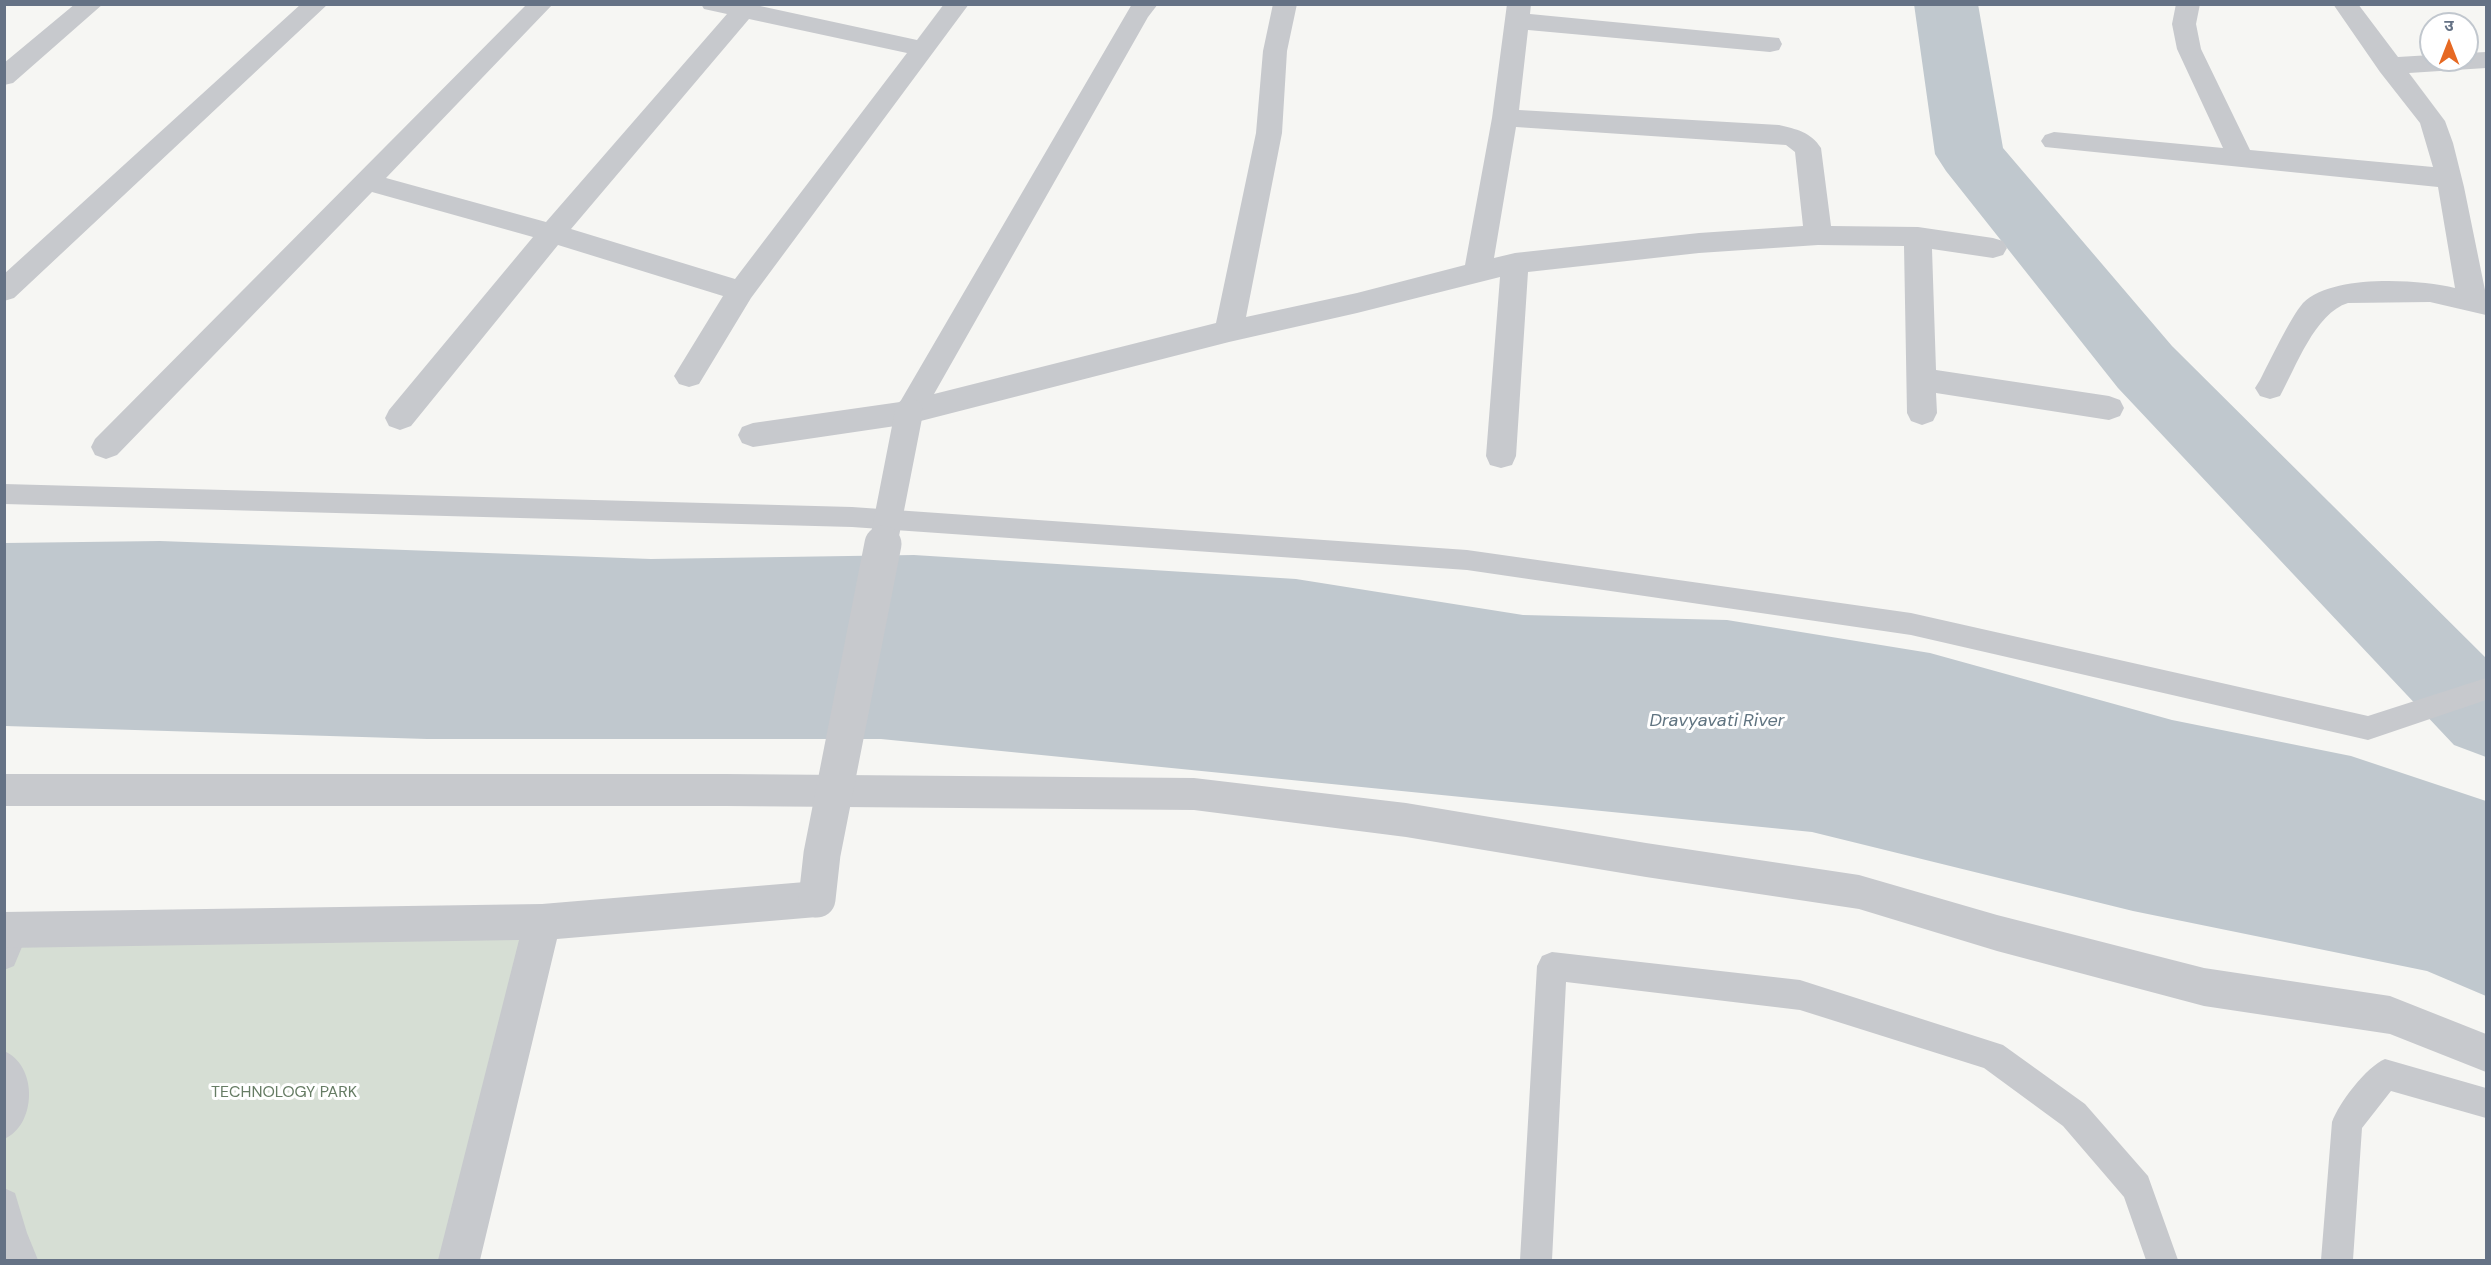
<!DOCTYPE html>
<meta charset="utf-8">
<style>
body{margin:0}
#map{position:relative;width:2491px;height:1265px;overflow:hidden;background:#f6f6f3;font-family:"DM Sans","Noto Sans Devanagari",sans-serif}
canvas{display:block}
.frame{position:absolute;inset:0;border:6px solid #657285;pointer-events:none}
.north{position:absolute;left:2419px;top:12px;width:60px;height:60px;box-sizing:border-box;background:#fff;border:2px solid #c1c7ce;border-radius:50%;rotate:0deg;font-size:16px;font-weight:700;line-height:24px;text-align:center;color:#657285}
.north::after{content:'';display:block;margin:auto;width:21px;height:27px;background:#e66923;clip-path:polygon(50% 0,100% 100%,50% 72%,0 100%)}
</style>
<div id="map">
<canvas width="2491" height="1265"></canvas>
<div class="frame"></div>
<div class="north">उ</div>
</div>
<script>
const g = document.querySelector('canvas').getContext('2d');
g.lineJoin = 'round';
function fillPath(path, color) { g.fillStyle = color; g.fill(path, 'evenodd'); }
function trace(path, color, width, dash) { g.strokeStyle = color; g.lineWidth = width; g.lineCap = dash ? 'butt' : 'round'; g.setLineDash(dash || []); g.stroke(path); }
function drawText(font, color, halo, rows, align = 'center') {
  g.font = font + ' "DM Sans",sans-serif'; g.lineWidth = 6; g.setLineDash([]); g.textBaseline = 'middle'; g.strokeStyle = halo; g.fillStyle = color; for (const [text, x, y, turn = 0] of rows) {
    g.save(); g.translate(x, y); g.rotate((+turn || 0) * Math.PI / 180); g.textAlign = isNaN(turn) ? turn : align; if (halo) g.strokeText(text, 0, 0); g.fillText(text, 0, 0); g.restore();
  }
}
fillPath(new Path2D(`
 M 542,922 L 454,1260 L 5,1260 L 4,930 Z`), '#d6ded4');
fillPath(new Path2D(`
 M 160,541 L 651,559 L 914,555 L 1296,579 L 1523,615 L 1727,620 L 1930,653 L 2172,720 L 2351,756 L 2486,801 L 2486,996 L 2427,971 L 2133,911 L 1812,832 L 881,739 L 427,739 L 5,726 L 5,543 Z`), '#c0c8ce');
fillPath(new Path2D(`
 M 1914,4 L 1978,4 L 2003,148 L 2172,346 L 2486,658 L 2486,757 L 2454,745 L 2118,388 L 1946,171 L 1935,154 Z`), '#c0c8ce');
fillPath(new Path2D(`
 M 4,484 L 852,507 L 1467,550 L 1911,613 L 2368,716 L 2486,678 L 2486,700 L 2368,740 L 1911,635 L 1467,570 L 852,527 L 4,504 Z
 M 15,916 L 25,920 L 29,930 L 14,966 L 4,970 L 4,921 Z
 M 1552,952 L 1800,980 L 2003,1045 L 2085,1104 L 2148,1176 L 2178,1260 L 2146,1260 L 2124,1197 L 2063,1126 L 1984,1068 L 1800,1010 L 1566,982 L 1552,1260 L 1520,1260 L 1537,966 L 1542,956 Z
 M 4,1051 C 39,1066 36,1126 4,1139 Z
 M 2385,1059 L 2486,1088 L 2486,1118 L 2391,1091 L 2362,1128 L 2353,1260 L 2321,1260 L 2332,1122 C 2339,1103 2366,1067 2385,1059 Z
 M 4,1188 L 15,1193 L 27,1233 L 38,1260 L 6,1260 Z`), '#c7c9cd');
fillPath(new Path2D(`
 M 75,4 L 103,4 L 13,83 L 4,85 L 4,63 Z
 M 301,4 L 328,4 L 14,298 L 4,301 L 4,274 Z
 M 527,4 L 553,4 L 386,178 L 546,222 L 727,14 L 704,9 L 701,4 L 761,4 L 760,6 L 917,40 L 944,4 L 969,4 L 751,298 L 699,384 L 689,387 L 679,384 L 674,376 L 723,296 L 558,245 L 411,426 L 400,430 L 389,426 L 385,418 L 389,410 L 533,237 L 372,192 L 117,455 L 106,459 L 95,455 L 91,447 L 95,439 ZM 749,19 L 907,53 L 735,279 L 571,229 Z
 M 1132,4 L 1158,4 L 1148,17 L 934,394 L 1216,323 L 1256,133 L 1263,51 L 1273,4 L 1297,4 L 1287,51 L 1282,133 L 1246,317 L 1357,293 L 1465,265 L 1492,118 L 1507,4 L 1531,4 L 1530,14 L 1779,38 L 1782,44 L 1779,50 L 1770,52 L 1528,30 L 1519,110 L 1779,125 C 1796,129 1811,132 1821,148 L 1831,226 L 1918,227 L 1993,238 L 2003,241 L 2007,248 L 2003,255 L 1993,258 L 1932,249 L 1936,370 L 2109,396 L 2120,400 L 2124,408 L 2120,416 L 2109,420 L 1936,393 L 1937,413 L 1933,421 L 1922,425 L 1911,421 L 1907,413 L 1904,246 L 1818,245 L 1699,253 L 1528,272 L 1516,456 L 1512,465 L 1501,468 L 1490,465 L 1486,456 L 1500,277 L 1357,313 L 1229,342 L 909,424 L 753,447 L 742,443 L 738,435 L 742,427 L 753,423 L 900,402 ZM 1516,127 L 1786,145 L 1795,152 L 1803,226 L 1699,233 L 1515,253 L 1494,258 Z
 M 2176,4 L 2200,4 L 2196,24 L 2201,49 L 2250,150 L 2433,167 L 2420,123 L 2380,72 L 2333,4 L 2358,4 L 2398,57 L 2431,55 L 2431,60 L 2467,60 L 2467,53 L 2486,52 L 2486,68 L 2409,73 L 2445,121 L 2453,143 L 2464,187 L 2486,295 L 2486,315 L 2430,302 L 2348,303 C 2315,313 2296,367 2280,396 L 2270,399 L 2260,396 L 2255,388 L 2260,380 C 2270,361 2290,318 2303,303 C 2332,274 2418,279 2455,288 L 2438,187 L 2045,147 L 2041,141 L 2045,135 L 2054,132 L 2223,148 L 2177,49 L 2172,24 Z
 M 4,774 L 726,774 L 1194,778 L 1406,803 L 1646,843 L 1859,875 L 1997,915 L 2204,968 L 2390,996 L 2486,1034 L 2486,1072 L 2390,1034 L 2204,1006 L 1997,951 L 1859,909 L 1646,877 L 1406,837 L 1194,810 L 726,806 L 4,806 Z
 M 817,881 L 830,887 L 835,899 L 830,911 L 817,917 L 557,939 L 480,1260 L 438,1260 L 519,940 L 4,948 L 4,912 L 542,904 Z`), '#c7c9cd');
trace(new Path2D(`
 M 883,545 L 909,412`), '#c7c9cd', 28);
trace(new Path2D(`
 M 817,899 L 822,854 L 883,544`), '#c7c9cd', 37);
drawText('16px', '#667c64', '#fff', [
 ["TECHNOLOGY PARK",284,1093]
]);
drawText('italic 18px', '#607481', '#fff', [
 ["Dravyavati River",1717,721]
]);
</script>
